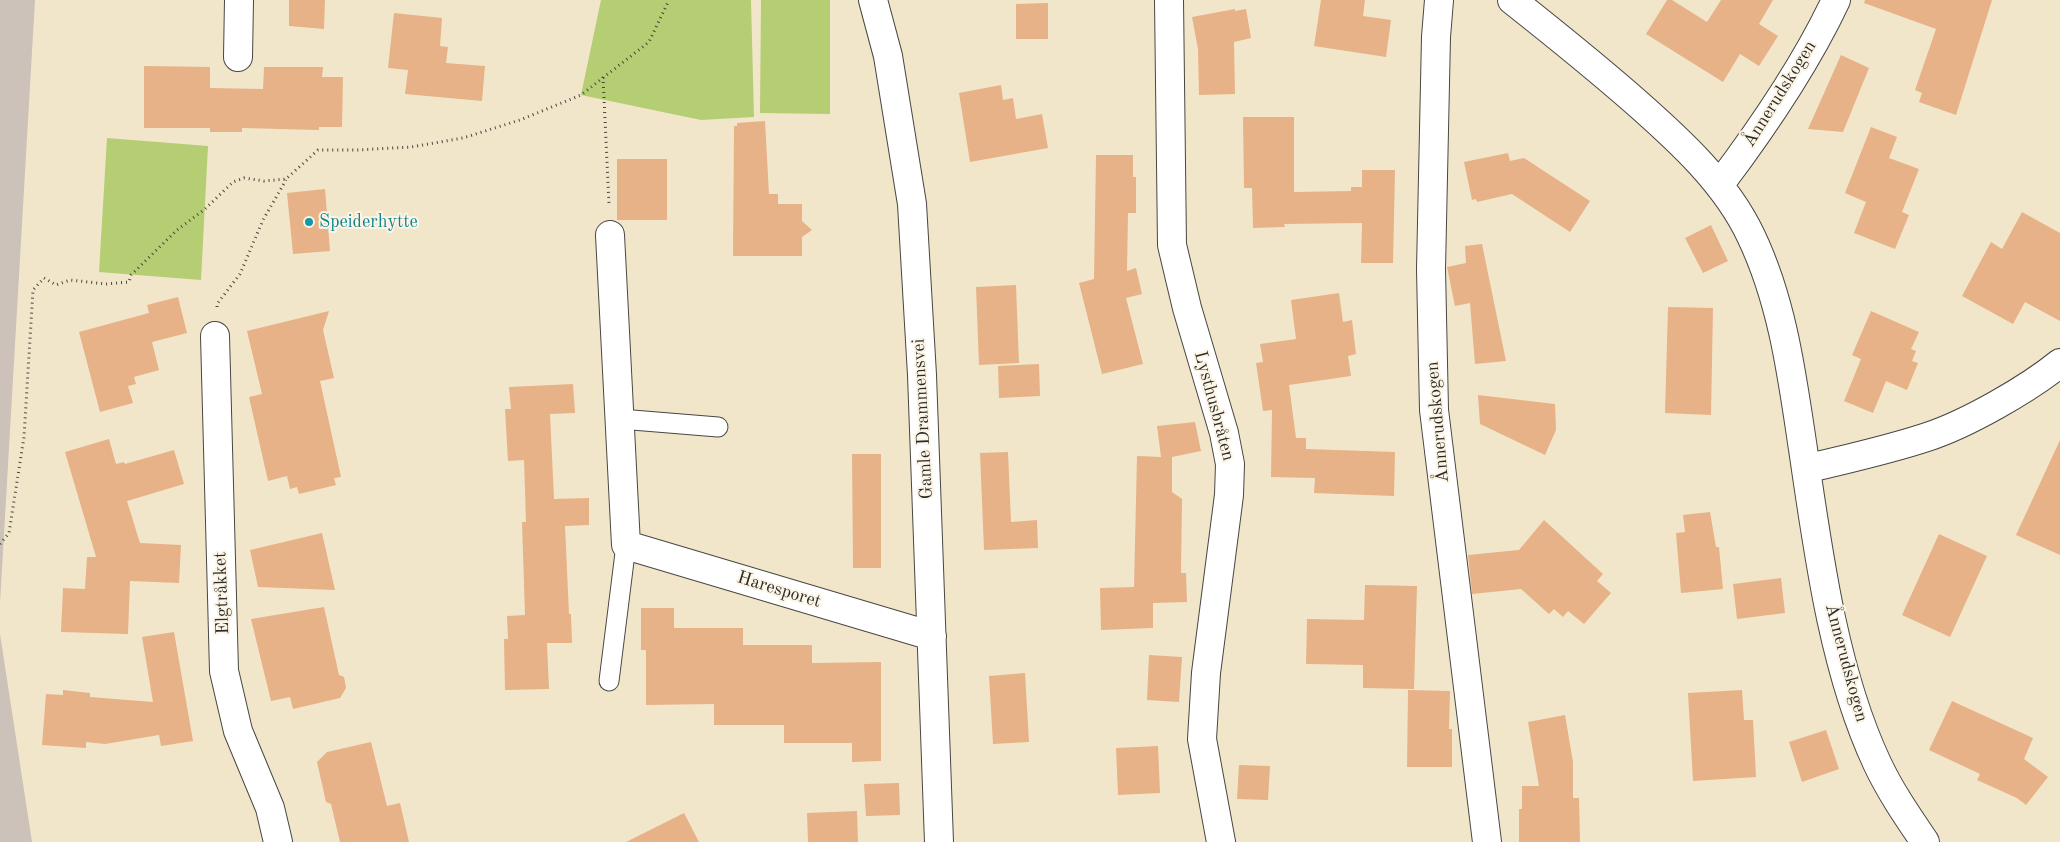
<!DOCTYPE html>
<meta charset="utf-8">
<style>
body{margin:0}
canvas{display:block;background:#f1e6ca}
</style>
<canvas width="2060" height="842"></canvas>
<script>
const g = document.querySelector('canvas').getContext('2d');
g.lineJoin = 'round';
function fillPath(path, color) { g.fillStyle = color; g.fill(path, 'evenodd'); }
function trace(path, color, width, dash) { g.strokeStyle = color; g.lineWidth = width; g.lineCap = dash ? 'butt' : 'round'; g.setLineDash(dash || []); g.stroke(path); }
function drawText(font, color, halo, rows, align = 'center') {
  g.font = font + ' "Old Standard TT",serif'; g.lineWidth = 4; g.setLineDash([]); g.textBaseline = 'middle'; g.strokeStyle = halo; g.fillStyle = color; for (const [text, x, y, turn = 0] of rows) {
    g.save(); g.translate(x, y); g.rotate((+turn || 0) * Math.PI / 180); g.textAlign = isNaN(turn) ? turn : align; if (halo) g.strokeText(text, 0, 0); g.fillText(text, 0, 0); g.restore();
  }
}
fillPath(new Path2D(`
 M 0,0 L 35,0 L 0,603 Z
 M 0,634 L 32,842 L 0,842 Z`), '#ccc2b9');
fillPath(new Path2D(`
 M 601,0 L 751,0 L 754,117 L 701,120 L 581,95 Z
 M 761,0 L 830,0 L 830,114 L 760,113 Z
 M 107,138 L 208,146 L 201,280 L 99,272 Z`), '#b5ce73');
fillPath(new Path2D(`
 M 289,0 L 325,0 L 324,29 L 289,26 Z
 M 1321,0 L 1365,0 L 1363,16 L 1391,20 L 1386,57 L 1314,46 Z
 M 1667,0 L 1672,0 L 1707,22 L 1721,0 L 1773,0 L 1759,24 L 1778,36 L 1759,66 L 1740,54 L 1723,82 L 1646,34 Z
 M 1865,0 L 1992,0 L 1956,115 L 1919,102 L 1922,93 L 1915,90 L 1936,29 L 1864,3 Z
 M 1048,3 L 1048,39 L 1016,39 L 1016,4 Z
 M 1235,9 L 1235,11 L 1246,9 L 1251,38 L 1234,42 L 1235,94 L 1199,95 L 1198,49 L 1192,17 Z
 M 394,13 L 442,18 L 440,46 L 448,47 L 446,63 L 485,66 L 482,101 L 405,94 L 408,70 L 388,68 Z
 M 1841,55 L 1869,68 L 1843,132 L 1808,129 Z
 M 144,66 L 210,67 L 210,88 L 263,89 L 264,67 L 323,67 L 322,77 L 343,77 L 342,127 L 319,127 L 319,130 L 242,128 L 242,132 L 210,132 L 210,128 L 144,128 Z
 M 1001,85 L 1003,100 L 1013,98 L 1016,119 L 1042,114 L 1048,148 L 970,162 L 959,93 Z
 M 1243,117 L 1294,117 L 1294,192 L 1351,191 L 1351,187 L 1362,187 L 1362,170 L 1395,170 L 1393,263 L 1361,263 L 1362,223 L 1284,224 L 1285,227 L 1253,228 L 1252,188 L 1244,188 Z
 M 765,121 L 769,194 L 778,194 L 778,204 L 802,204 L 802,221 L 812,230 L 802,237 L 802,256 L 733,256 L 734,126 L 737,126 L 737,123 Z
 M 1871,127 L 1897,137 L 1889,158 L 1919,169 L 1902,212 L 1909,215 L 1895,249 L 1854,233 L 1866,202 L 1845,193 Z
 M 1508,153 L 1510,161 L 1524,158 L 1590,201 L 1570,232 L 1512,194 L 1477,202 L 1476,199 L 1472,200 L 1464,162 Z
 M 1096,155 L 1133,155 L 1133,177 L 1136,177 L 1136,213 L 1128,213 L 1127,271 L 1136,268 L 1142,294 L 1126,298 L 1143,364 L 1102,374 L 1079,283 L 1094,279 Z
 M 617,159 L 667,159 L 667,220 L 617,220 Z
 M 325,189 L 330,251 L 293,254 L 287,193 Z
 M 2022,212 L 2060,233 L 2060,321 L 2025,302 L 2013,324 L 1962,296 L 1991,242 L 2002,249 Z
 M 1711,225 L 1728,261 L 1703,273 L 1685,238 Z
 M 1482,244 L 1506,361 L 1475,364 L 1470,303 L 1455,306 L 1447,267 L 1466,263 L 1465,246 Z
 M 1016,285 L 1019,363 L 979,365 L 976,287 Z
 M 1339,293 L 1343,322 L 1352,320 L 1356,354 L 1348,356 L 1351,376 L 1289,385 L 1296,438 L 1306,438 L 1306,449 L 1395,452 L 1394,496 L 1314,493 L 1315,478 L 1271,477 L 1272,410 L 1263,411 L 1256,363 L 1263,362 L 1260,344 L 1296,339 L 1291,300 Z
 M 178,297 L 187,333 L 152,342 L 159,370 L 134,377 L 136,384 L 128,386 L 133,403 L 100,412 L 79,332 L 149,313 L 147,305 Z
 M 1668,307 L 1713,308 L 1711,415 L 1665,413 Z
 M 329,311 L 323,330 L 334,378 L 320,381 L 341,477 L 334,478 L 336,485 L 299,494 L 297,487 L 290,489 L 287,476 L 268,481 L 249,397 L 262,394 L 247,331 Z
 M 1871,311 L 1919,332 L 1911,349 L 1916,351 L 1912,361 L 1918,363 L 1907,390 L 1886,381 L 1873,413 L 1844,401 L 1861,359 L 1852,355 Z
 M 1039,364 L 1040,396 L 999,398 L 998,366 Z
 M 573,384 L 575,413 L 550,414 L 554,499 L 589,498 L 589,525 L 565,526 L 569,614 L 571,614 L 572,643 L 547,643 L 549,689 L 505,690 L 504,639 L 508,639 L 507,616 L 525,615 L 522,522 L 526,522 L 524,460 L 508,461 L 505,409 L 511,409 L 509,387 Z
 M 1478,395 L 1555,404 L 1556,430 L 1545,455 L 1480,424 Z
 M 1195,422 L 1201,451 L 1172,457 L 1172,492 L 1182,499 L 1181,573 L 1186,573 L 1187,602 L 1153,603 L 1153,628 L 1101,630 L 1100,588 L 1134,587 L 1137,456 L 1161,457 L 1157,426 Z
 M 109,439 L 116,464 L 124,462 L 125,464 L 174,450 L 184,484 L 127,501 L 140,543 L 181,545 L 179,583 L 130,581 L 128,634 L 61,632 L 63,588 L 85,589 L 87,557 L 96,557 L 65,452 Z
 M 2060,440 L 2060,555 L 2016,535 Z
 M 1008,452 L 1011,522 L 1037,520 L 1038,548 L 984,550 L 980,453 Z
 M 852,454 L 881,454 L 881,568 L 853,568 Z
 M 1710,512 L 1716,547 L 1719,547 L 1723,589 L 1681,593 L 1676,533 L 1685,532 L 1683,515 Z
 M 1544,520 L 1603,574 L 1597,581 L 1611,593 L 1584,624 L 1568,611 L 1563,617 L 1554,609 L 1549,614 L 1521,589 L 1472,594 L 1468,555 L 1519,550 Z
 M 322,533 L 335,590 L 258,587 L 250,550 Z
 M 1939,534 L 1987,556 L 1950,637 L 1902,615 Z
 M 1781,578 L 1785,613 L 1737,619 L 1733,584 Z
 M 1365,585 L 1417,586 L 1414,689 L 1363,688 L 1363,665 L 1306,664 L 1307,619 L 1364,620 Z
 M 324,607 L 339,675 L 344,677 L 346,688 L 340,698 L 293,709 L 290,697 L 271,701 L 251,619 Z
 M 641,608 L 674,608 L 674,628 L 743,628 L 743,645 L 812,645 L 812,663 L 881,662 L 881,761 L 852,762 L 852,743 L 784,743 L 784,725 L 714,725 L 714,704 L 646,705 L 646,650 L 641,650 Z
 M 174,632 L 193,741 L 161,746 L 159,735 L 105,744 L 86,742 L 86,748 L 42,745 L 46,694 L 63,695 L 63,690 L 90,693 L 90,697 L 153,702 L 142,637 Z
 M 1149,655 L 1182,657 L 1179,702 L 1147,700 Z
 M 1025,673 L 1029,742 L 993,744 L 989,676 Z
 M 1408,690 L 1450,691 L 1449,729 L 1452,729 L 1452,767 L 1407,767 Z
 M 1742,690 L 1744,720 L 1753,720 L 1756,777 L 1693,781 L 1688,693 Z
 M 1952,701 L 2033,738 L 2024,759 L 2048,777 L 2026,805 L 2017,798 L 1977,780 L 1980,774 L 1929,750 Z
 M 1565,715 L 1573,762 L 1573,798 L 1579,798 L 1580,842 L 1519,842 L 1519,809 L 1522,809 L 1522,786 L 1539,786 L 1528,722 Z
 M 1826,730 L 1839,769 L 1802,782 L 1789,742 Z
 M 371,742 L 387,806 L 400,803 L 409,842 L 340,842 L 331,804 L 326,802 L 317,762 L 327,752 Z
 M 1158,746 L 1160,793 L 1118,795 L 1116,748 Z
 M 1239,765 L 1270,766 L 1268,800 L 1237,799 Z
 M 899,783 L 900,815 L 866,816 L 864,784 Z
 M 857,811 L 858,842 L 808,842 L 807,813 Z
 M 684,813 L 699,842 L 626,842 Z`), '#e7b287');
const service = new Path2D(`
 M 620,419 L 718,427
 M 609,681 L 626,545`);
const minor = new Path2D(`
 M 873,0 L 888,56 L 912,204 L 922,375 L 939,842
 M 1169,0 L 1172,245 L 1187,308 L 1224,433 L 1230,464 L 1229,495 L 1206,673 L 1202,739 L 1221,842
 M 1439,0 L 1436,37 L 1431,269 L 1434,410 L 1487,842
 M 1512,0 C 1555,34 1596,67 1637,103 C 1680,141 1726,183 1751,236 C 1783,303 1792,376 1803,449 C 1818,551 1833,669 1877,763 C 1890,791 1908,817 1925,842
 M 238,57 L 239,0
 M 1720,184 C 1763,127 1805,66 1836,0
 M 610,235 L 626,545 L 932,636
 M 215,336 L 224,671 L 238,731 L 270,808 L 278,842
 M 1806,469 C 1846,459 1888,450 1927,437 C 1967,424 2028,389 2060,363`);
trace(service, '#494743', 21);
trace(minor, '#494743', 30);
trace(new Path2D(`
 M 603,77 L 609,204
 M 217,307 L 217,304 L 240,274 L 263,220 L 286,180
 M 0,544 L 9,533 L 24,437 L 33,290 L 44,278 L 56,285 L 70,280 L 106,284 L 129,282 L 131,275 L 177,230 L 205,209 L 233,182 L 244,178 L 264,181 L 286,179 L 318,150 L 357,150 L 411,147 L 463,138 L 520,120 L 581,95 L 649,42 L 669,0`), '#494743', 3, [1, 4]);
trace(service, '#fff', 19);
trace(minor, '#fff', 28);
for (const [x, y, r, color] of [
 [309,222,5,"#0f9aa8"]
]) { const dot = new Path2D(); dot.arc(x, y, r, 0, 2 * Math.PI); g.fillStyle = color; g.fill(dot); trace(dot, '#fcf5e5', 2); }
drawText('18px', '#2b2b2b', '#fcf5e5', [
 ["Ånnerudskogen",1780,94,-58],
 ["Lysthusbråten",1214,406,75],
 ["Gamle Drammensvei",923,419,-93],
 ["Ånnerudskogen",1438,422,-95],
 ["Haresporet",779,590,17],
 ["Elgtråkket",222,593,-92],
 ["Ånnerudskogen",1846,663,75]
]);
drawText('18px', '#0d838f', '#fcf5e5', [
 ["Speiderhytte",319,222]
], 'left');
</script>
